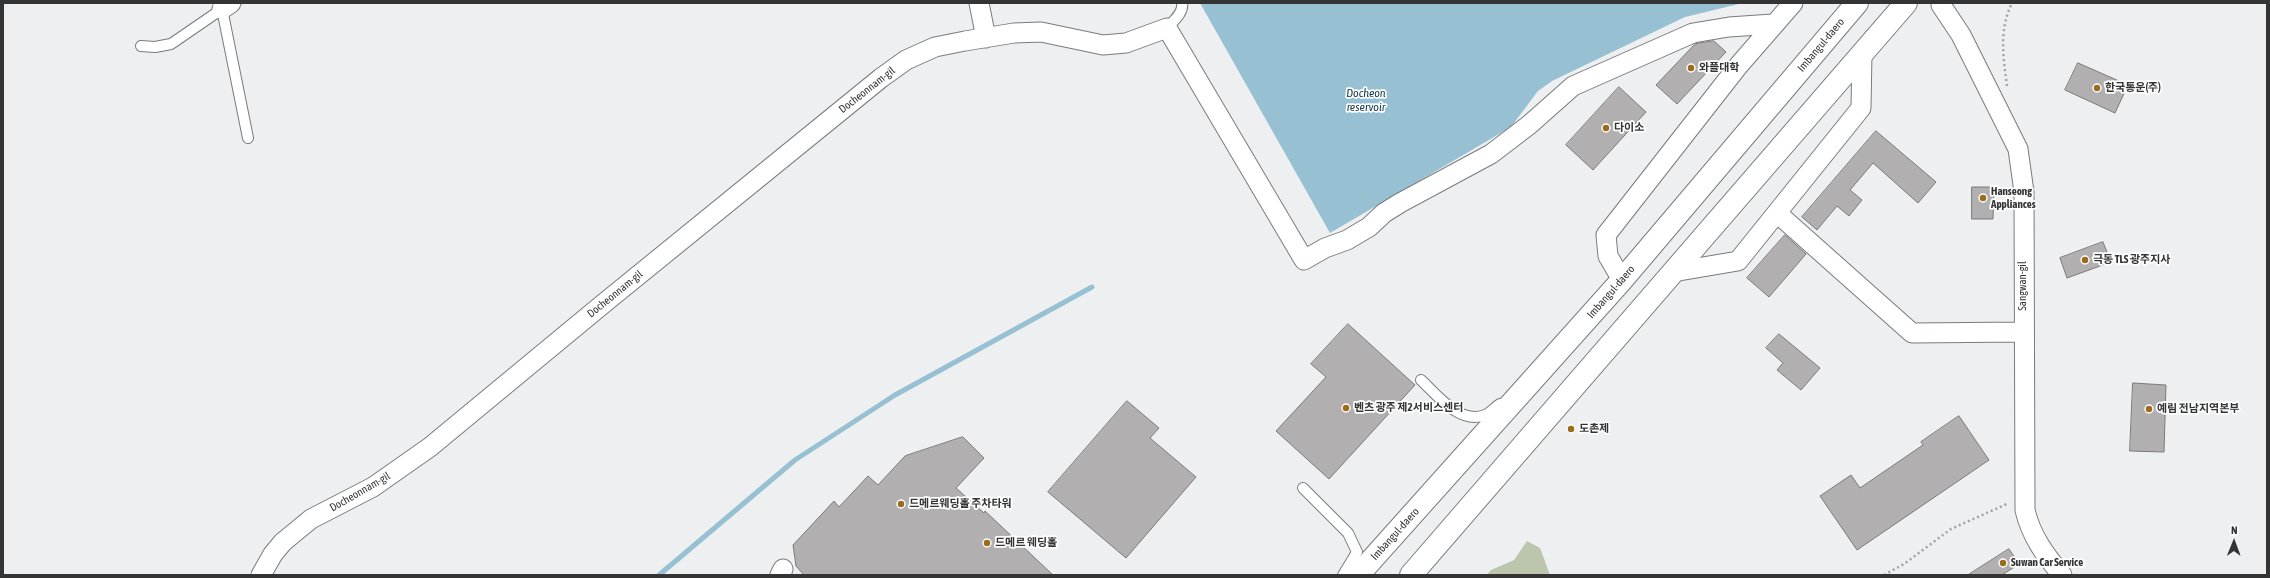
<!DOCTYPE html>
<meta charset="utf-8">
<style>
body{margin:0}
#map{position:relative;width:2270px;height:578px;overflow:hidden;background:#edeff1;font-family:"Asap Condensed",sans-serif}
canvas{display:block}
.frame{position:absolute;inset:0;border:4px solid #343435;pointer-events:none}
.north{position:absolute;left:2214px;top:522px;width:40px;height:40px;-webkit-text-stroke:3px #fff;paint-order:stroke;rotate:1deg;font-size:11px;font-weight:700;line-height:16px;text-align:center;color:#343435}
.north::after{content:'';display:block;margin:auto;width:14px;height:18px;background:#343435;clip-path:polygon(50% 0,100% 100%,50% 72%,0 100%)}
</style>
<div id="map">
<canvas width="2270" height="578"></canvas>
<div class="frame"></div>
<div class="north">N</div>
</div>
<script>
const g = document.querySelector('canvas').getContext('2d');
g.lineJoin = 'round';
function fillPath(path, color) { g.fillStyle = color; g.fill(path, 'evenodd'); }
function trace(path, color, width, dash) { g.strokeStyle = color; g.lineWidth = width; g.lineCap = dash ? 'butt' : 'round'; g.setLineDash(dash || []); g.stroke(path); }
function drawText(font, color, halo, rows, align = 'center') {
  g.font = font + ' "Asap Condensed","Noto Sans KR",sans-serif'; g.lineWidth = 3.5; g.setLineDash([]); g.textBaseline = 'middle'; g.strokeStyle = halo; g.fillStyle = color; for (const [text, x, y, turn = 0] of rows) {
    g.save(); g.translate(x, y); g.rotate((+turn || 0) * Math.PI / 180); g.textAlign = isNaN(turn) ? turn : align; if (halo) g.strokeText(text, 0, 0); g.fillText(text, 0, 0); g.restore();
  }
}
fillPath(new Path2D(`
 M 1527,541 L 1540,548 L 1550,575 L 1487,575 L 1491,570 L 1514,560 Z`), '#bcc6ac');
fillPath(new Path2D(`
 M 1200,3 L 1743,3 L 1685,17 L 1552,81 L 1538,91 L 1511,127 L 1330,233 Z`), '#97c1d2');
trace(new Path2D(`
 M 659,575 L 795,460 L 895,395 L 1092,287`), '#97c1d2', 5);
const building = new Path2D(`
 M 1714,41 L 1726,52 L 1677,104 L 1656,85 L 1695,44 Z
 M 2078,63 L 2128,85 L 2115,113 L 2065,90 Z
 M 1619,87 L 1646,112 L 1593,170 L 1566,145 Z
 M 1876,131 L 1936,182 L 1918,203 L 1873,163 L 1850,190 L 1862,200 L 1849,216 L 1837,206 L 1817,230 L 1802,217 Z
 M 1972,187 L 1994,187 L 1993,219 L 1972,219 Z
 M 1785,235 L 1806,254 L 1769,297 L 1747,278 Z
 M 2103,242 L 2111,262 L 2067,278 L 2060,258 Z
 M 1348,324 L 1415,385 L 1329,479 L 1276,431 L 1326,377 L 1311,364 Z
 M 1779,334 L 1820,368 L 1801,390 L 1777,370 L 1783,363 L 1766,348 Z
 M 2133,383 L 2166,385 L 2164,452 L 2130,451 Z
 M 1127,401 L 1159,428 L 1150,438 L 1196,477 L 1126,558 L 1048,492 Z
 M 1959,416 L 1989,460 L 1857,550 L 1820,496 L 1851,475 L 1860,488 L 1923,445 L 1921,442 Z
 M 963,437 L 984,458 L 956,488 L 984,513 L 985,511 L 1053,575 L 804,575 L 796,566 L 793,545 L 834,501 L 839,507 L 868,476 L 878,485 L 905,456 Z
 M 2009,549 L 2019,564 L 2002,575 L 1968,575 Z`);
fillPath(building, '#b1afb0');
trace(building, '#7b797a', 1);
const lane = new Path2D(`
 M 1167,28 C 1173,21 1184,13 1182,3
 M 141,46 L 155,47 L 171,44 L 222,9 L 248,138
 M 1421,380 C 1437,395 1460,425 1485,415 C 1490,413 1495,407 1500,404
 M 1303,488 L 1348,533 L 1357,552 L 1343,575`);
const street = new Path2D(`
 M 979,3 L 986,38
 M 1941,5 L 1961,35 L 2018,149 L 2024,192 L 2025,510 C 2031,536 2045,555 2062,575
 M 222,9 L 231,3
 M 1777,213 L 1912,333 L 2023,332
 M 1673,272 L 1738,261 L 1861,108 L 1862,53
 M 1622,280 L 1608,256 L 1606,235 L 1739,65 L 1793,3
 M 261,575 L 273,554 L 283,542 L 311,519 L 373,487 L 430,447 L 603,304 L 881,78 L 906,60 L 935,47 L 965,41 L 1014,33 L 1041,32 L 1103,45 L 1126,43 L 1167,28 L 1304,260 L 1325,248 L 1347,240 L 1369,227 L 1384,213 L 1400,203 L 1491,154 L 1529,125 L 1573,86 L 1693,33 L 1729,27 L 1773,24
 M 780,575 L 783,569`);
const secondary = new Path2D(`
 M 1358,575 L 1622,280 L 1857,3
 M 1411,575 L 1906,3`);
trace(lane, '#797b7d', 12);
trace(street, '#797b7d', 21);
trace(secondary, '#797b7d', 24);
trace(new Path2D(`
 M 2007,86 C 2003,57 1999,29 2012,3
 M 1884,575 L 1904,564 L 1951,529 L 2009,503`), '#a1a2a4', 2.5, [2, 3]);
trace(lane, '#fff', 10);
trace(street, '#fff', 19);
trace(secondary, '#fff', 22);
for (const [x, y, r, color] of [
 [1691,68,4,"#9c6c1e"],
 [2097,88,4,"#9c6c1e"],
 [1606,128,4,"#9c6c1e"],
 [1983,198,4,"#9c6c1e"],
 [2085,260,4,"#9c6c1e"],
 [1346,408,4,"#9c6c1e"],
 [2149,409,4,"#9c6c1e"],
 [1571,429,4,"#9c6c1e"],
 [901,504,4,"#9c6c1e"],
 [987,543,4,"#9c6c1e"],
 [2003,563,4,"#9c6c1e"]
]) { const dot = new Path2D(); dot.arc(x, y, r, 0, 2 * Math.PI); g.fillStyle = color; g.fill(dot); trace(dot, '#fff', 1.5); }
drawText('11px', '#343435', '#fff', [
 ["Imbangul-daero",1821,45,-50],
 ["Docheonnam-gil",867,90,-38],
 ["Sangwan-gil",2023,286,-90],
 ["Imbangul-daero",1611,292,-49],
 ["Docheonnam-gil",615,294,-39],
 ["Docheonnam-gil",360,492,-30],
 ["Imbangul-daero",1395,534,-48]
]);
drawText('bold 11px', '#343435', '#fff', [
 ["와플대학",1699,68],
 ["한국통운(주)",2105,88],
 ["다이소",1614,128],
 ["Hanseong",1991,192],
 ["Appliances",1991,205],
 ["극동 TLS 광주지사",2093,260],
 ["벤츠 광주 제2서비스센터",1354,408],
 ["예림 전남지역본부",2157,409],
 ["도촌제",1579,429],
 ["드메르웨딩홀 주차타워",909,504],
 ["드메르 웨딩홀",995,543],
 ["Suwan Car Service",2011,563]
], 'left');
drawText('italic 12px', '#133947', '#fff', [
 ["Docheon",1366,93],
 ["reservoir",1366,107]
]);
</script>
